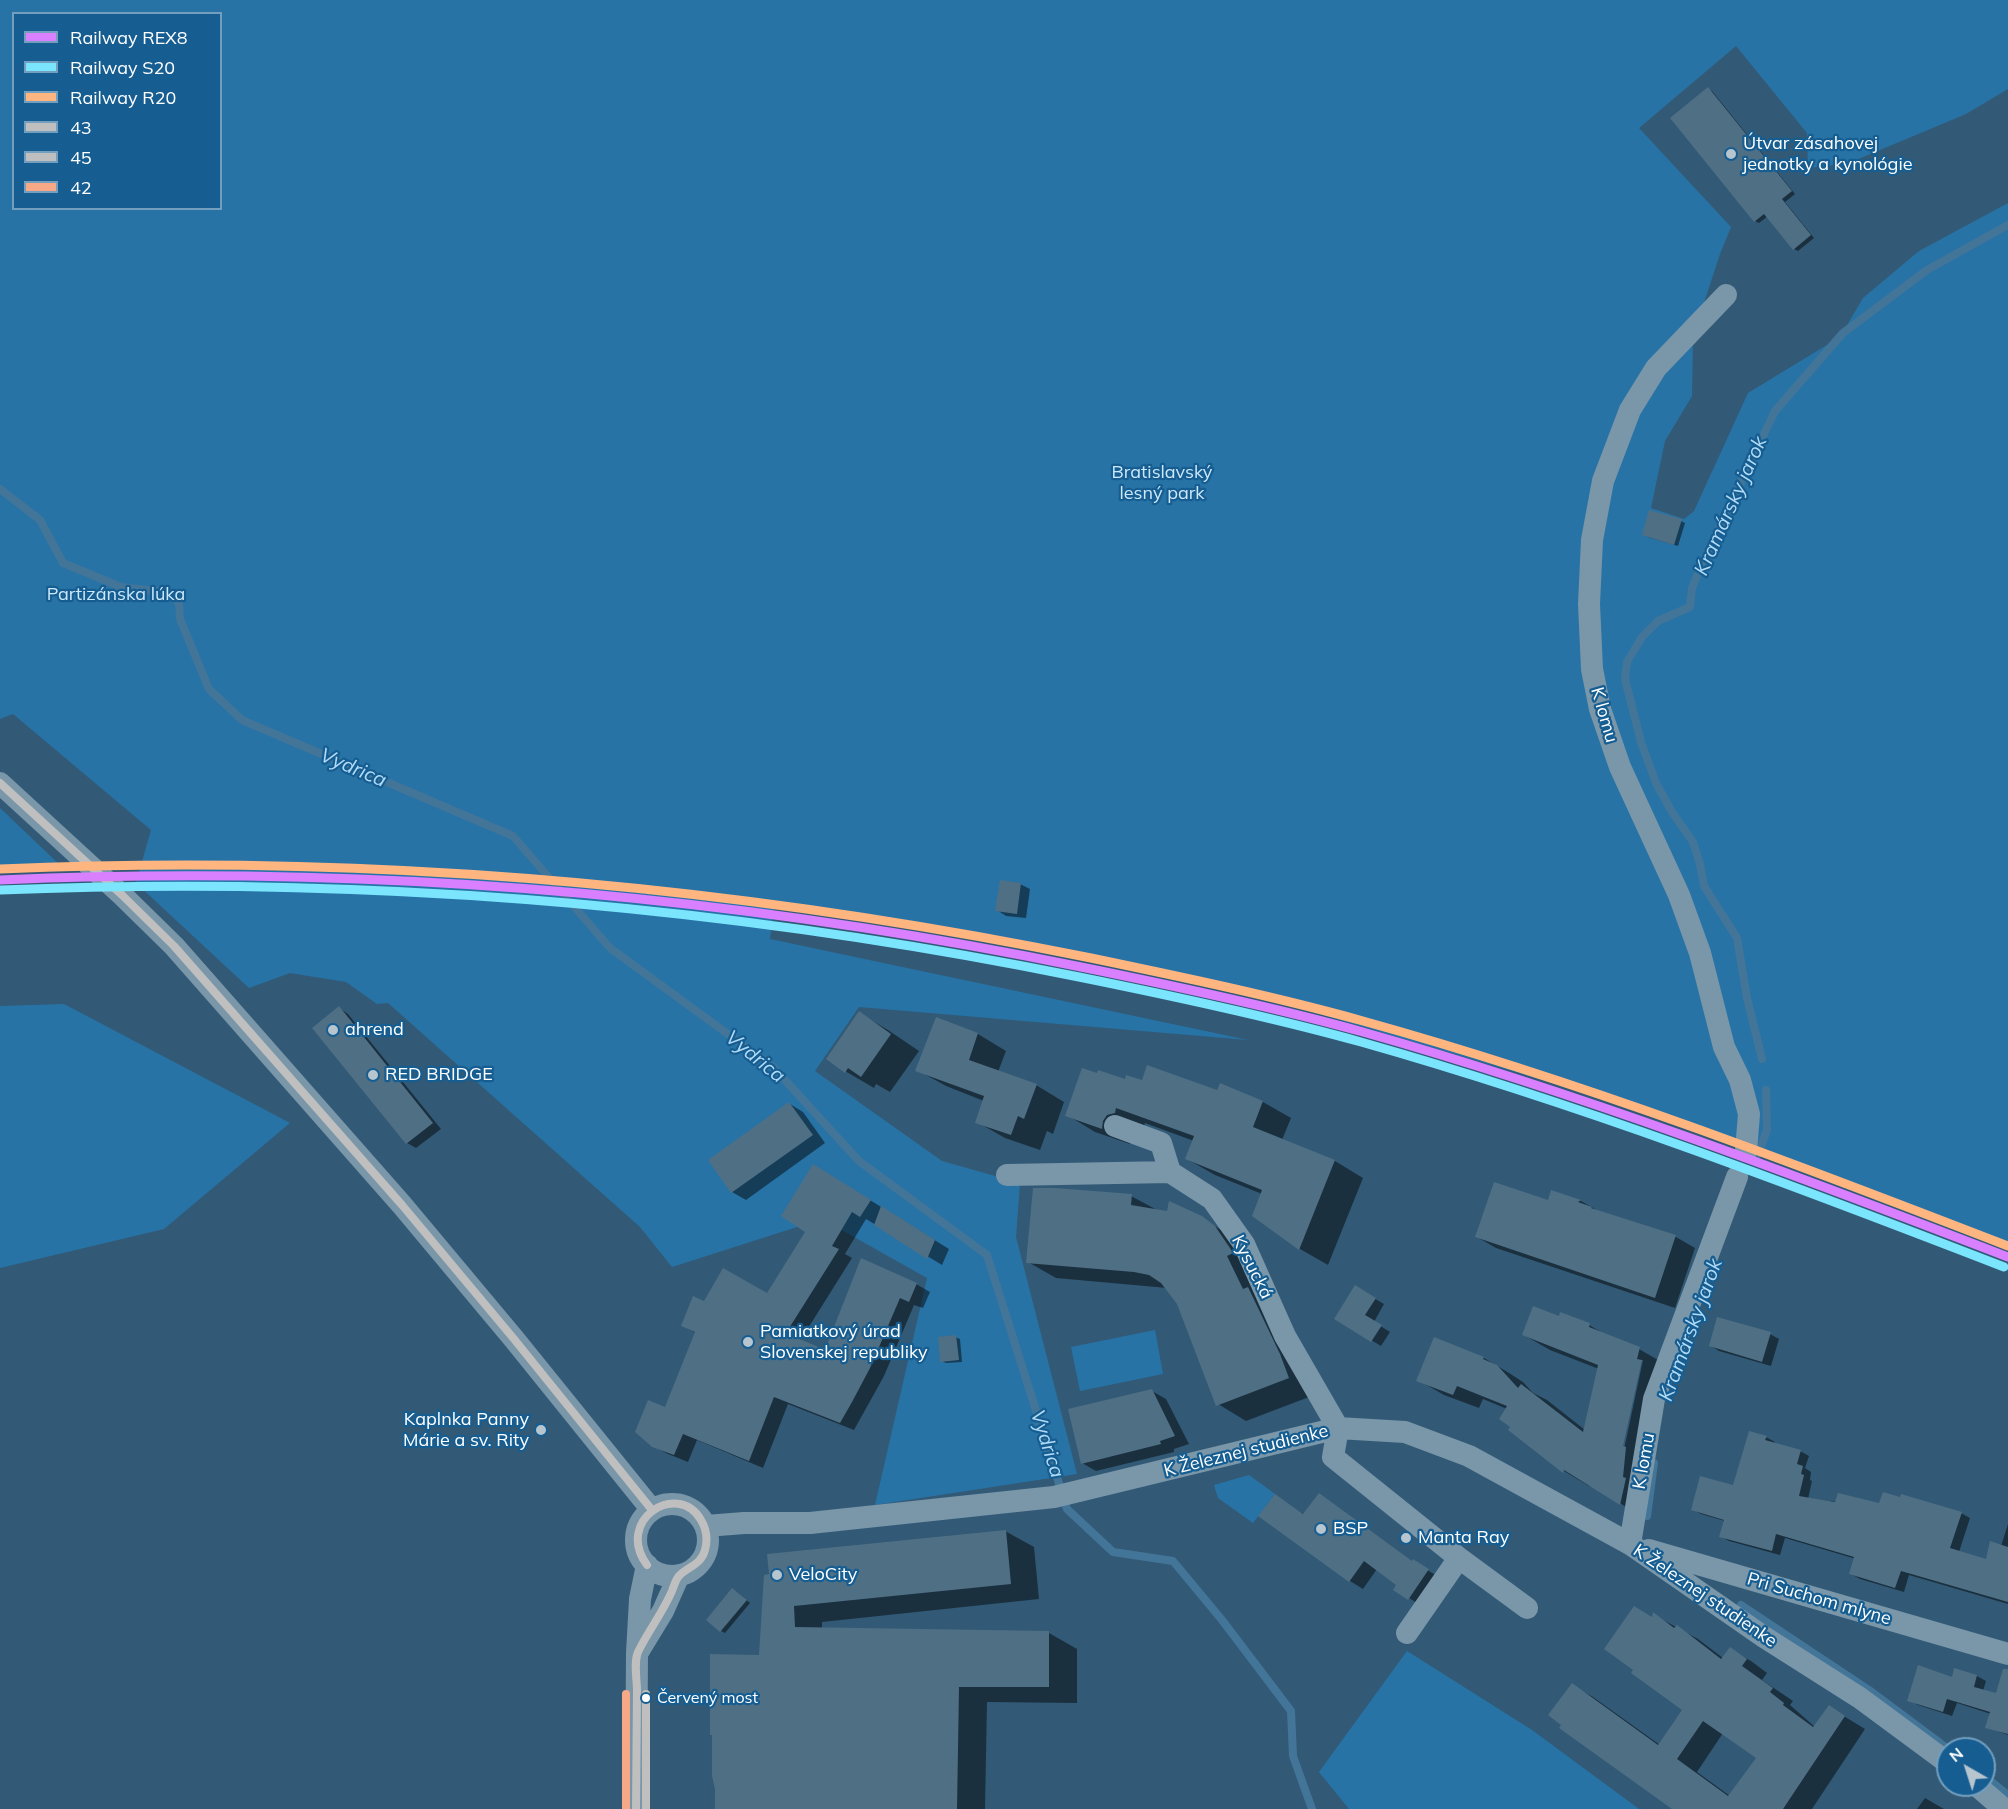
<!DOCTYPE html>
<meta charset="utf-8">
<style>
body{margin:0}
#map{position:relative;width:2008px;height:1809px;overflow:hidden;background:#325a76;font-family:Mulish,sans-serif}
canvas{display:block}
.legend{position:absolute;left:12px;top:12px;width:210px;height:198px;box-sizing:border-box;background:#165e92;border:2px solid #739ebe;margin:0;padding:8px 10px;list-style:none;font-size:18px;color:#fff}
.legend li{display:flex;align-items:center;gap:12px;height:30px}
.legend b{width:30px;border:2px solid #739ebe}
.north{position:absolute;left:1936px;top:1737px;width:60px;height:60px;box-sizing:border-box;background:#165e92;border:2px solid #739ebe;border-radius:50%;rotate:321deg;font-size:16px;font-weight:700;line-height:24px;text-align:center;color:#fff}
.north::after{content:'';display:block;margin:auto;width:21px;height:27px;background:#b7c5cf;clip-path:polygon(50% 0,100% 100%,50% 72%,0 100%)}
</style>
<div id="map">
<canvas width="2008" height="1809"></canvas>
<ul class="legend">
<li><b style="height:8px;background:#d880ff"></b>Railway REX8</li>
<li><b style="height:8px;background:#7ae5fd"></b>Railway S20</li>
<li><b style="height:8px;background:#ffb580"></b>Railway R20</li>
<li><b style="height:8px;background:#bfbfbf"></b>43</li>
<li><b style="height:8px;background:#bfbfbf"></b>45</li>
<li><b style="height:8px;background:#f7a987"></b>42</li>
</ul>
<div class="north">N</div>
</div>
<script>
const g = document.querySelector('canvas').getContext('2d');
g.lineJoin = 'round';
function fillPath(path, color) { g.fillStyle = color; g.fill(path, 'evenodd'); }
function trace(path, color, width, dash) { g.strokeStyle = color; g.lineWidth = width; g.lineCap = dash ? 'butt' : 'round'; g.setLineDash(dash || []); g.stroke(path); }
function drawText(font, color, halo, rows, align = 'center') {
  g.font = font + ' Mulish,sans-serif'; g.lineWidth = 4.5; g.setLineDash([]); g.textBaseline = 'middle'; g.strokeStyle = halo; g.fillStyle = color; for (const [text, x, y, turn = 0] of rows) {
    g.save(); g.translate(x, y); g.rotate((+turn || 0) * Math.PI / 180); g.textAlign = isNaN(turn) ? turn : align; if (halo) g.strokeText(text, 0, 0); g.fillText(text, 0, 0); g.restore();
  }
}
fillPath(new Path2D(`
 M 0,0 L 2008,0 L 2008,89 L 1966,114 L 1849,163 L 1808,168 L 1807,133 L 1736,46 L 1639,128 L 1731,227 L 1720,254 L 1693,336 L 1692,396 L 1665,441 L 1651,508 L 1684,519 L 1694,511 L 1748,393 L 1840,337 L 1863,298 L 1919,251 L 2008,203 L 2008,1243 L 1654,1113 L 1228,987 L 775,903 L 770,939 L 1248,1040 L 859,1007 L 815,1071 L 942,1161 L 1020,1183 L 1016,1237 L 1077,1474 L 875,1505 L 927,1278 L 822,1219 L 672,1267 L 640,1227 L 388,1003 L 377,1004 L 346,982 L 290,973 L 249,988 L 136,883 L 151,830 L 13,714 L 0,719 ZM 14,14 L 220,14 L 220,208 L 14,208 Z
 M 0,808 L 62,867 L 0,869 Z
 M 64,1004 L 290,1123 L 164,1229 L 0,1268 L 0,1006 Z
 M 1155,1330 L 1163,1374 L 1080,1391 L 1071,1347 Z
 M 1249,1475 L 1275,1494 L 1253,1523 L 1218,1498 L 1214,1485 Z
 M 1407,1651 L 1532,1730 L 1639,1809 L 1349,1809 L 1319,1772 Z`), '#2873a6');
fillPath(new Path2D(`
 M 1708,89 L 1712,91 L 1795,194 L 1785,202 L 1814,238 L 1798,251 L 1794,249 L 1768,216 L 1759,223 L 1755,221 Z
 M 1681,521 L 1685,523 L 1678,546 L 1648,537 Z
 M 1020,884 L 1030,889 L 1026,918 L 1006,916 L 997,910 Z
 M 339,1008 L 348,1014 L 441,1129 L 416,1148 L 407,1143 Z
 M 859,1013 L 888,1030 L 919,1051 L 890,1092 L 876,1084 L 874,1088 L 845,1071 Z
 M 936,1019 L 978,1034 L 1006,1051 L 998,1072 L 1036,1085 L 1064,1102 L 1053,1134 L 1047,1131 L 1040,1150 L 1005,1138 L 977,1122 L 984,1101 L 946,1086 L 917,1070 Z
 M 1126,1081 L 1218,1092 L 1220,1085 L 1263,1102 L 1291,1118 L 1282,1140 L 1335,1161 L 1363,1178 L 1328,1265 L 1300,1249 L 1253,1216 L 1262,1194 L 1215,1175 L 1187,1159 L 1194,1141 L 1145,1123 L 1143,1129 L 1131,1137 L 1130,1144 L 1095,1132 L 1067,1115 Z
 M 790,1104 L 803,1112 L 825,1143 L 746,1200 L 732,1192 L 710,1161 Z
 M 828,1174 L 949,1249 L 942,1265 L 866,1219 L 845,1254 L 852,1258 L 800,1341 L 826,1352 L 916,1284 L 930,1292 L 923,1308 L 914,1305 L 884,1376 L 854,1430 L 788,1404 L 763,1468 L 697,1440 L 688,1462 L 668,1454 L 653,1446 L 666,1409 L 696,1333 L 683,1326 L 705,1302 L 767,1295 L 807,1231 Z
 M 1552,1191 L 1581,1201 L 1600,1212 L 1676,1237 L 1695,1248 L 1675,1308 L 1496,1248 L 1477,1237 L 1549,1202 Z
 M 1131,1196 L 1159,1211 L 1213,1225 L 1243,1244 L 1317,1394 L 1246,1421 L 1218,1404 L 1179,1303 L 1167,1288 L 1056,1278 L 1028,1262 Z
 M 1355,1287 L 1384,1304 L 1374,1322 L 1390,1332 L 1381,1346 L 1336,1319 Z
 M 1560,1318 L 1589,1325 L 1613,1339 L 1639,1349 L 1665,1364 L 1648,1492 L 1651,1494 L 1646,1519 L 1590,1485 L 1589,1486 L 1564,1471 L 1512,1427 L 1507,1409 L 1483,1399 L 1479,1408 L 1444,1395 L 1418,1380 L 1435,1339 L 1484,1358 L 1509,1373 L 1523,1382 L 1533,1393 L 1547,1400 L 1585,1430 L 1599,1369 L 1550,1350 L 1524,1335 ZM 1640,1360 L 1643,1360 L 1623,1454 L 1620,1453 Z
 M 1770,1334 L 1779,1339 L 1771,1366 L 1719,1351 L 1710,1345 Z
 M 955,1337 L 960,1339 L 962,1362 L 946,1363 L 942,1361 Z
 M 1152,1391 L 1166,1399 L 1189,1444 L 1174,1449 L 1174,1452 L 1096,1471 L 1082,1463 Z
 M 1766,1437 L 1775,1442 L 1774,1444 L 1800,1451 L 1809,1456 L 1805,1468 L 1811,1472 L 1810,1480 L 1812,1481 L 1808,1499 L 1961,1513 L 1970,1518 L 1959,1552 L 1987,1561 L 2001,1546 L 2008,1524 L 2008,1604 L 1909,1575 L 1904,1592 L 1860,1579 L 1851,1574 L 1856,1559 L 1785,1538 L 1780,1555 L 1729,1541 L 1720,1536 L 1725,1521 L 1701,1514 L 1692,1509 L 1734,1487 Z
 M 1275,1496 L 1305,1515 L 1413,1562 L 1441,1578 L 1423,1607 L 1395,1589 L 1398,1585 L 1377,1569 L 1363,1589 L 1350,1581 Z
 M 1005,1531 L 1034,1547 L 1039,1599 L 822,1622 L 822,1629 L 1049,1633 L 1077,1649 L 1077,1703 L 987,1702 L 985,1809 L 717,1809 L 760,1656 L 765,1576 Z
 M 737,1592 L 750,1603 L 725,1633 L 721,1631 Z
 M 1654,1615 L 1698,1639 L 1723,1658 L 1730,1649 L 1751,1661 L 1767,1673 L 1762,1680 L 1793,1701 L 1790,1705 L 1815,1727 L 1829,1707 L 1865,1729 L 1812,1809 L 1674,1809 L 1572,1685 L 1593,1697 L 1660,1745 L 1684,1710 L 1653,1619 ZM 1723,1733 L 1758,1758 L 1730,1796 L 1697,1772 Z
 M 1977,1676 L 1986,1681 L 1983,1691 L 2008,1699 L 2008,1735 L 1987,1727 L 1991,1714 L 1957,1703 L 1952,1716 L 1918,1705 L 1909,1700 L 1953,1679 Z
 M 1925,1798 L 1944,1809 L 1917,1809 Z`), '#0007');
trace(new Path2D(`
 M 0,489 L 40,520 L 63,563 L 121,587 L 163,592 L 179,602 L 180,619 L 209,689 L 242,720 L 513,836 L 610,948 L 773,1067 L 859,1161 L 987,1255 L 1067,1509 L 1113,1552 L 1173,1561 L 1222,1620 L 1291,1711 L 1293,1756 L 1312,1809
 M 1762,1059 L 1747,998 L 1737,938 L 1704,886 L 1700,864 L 1693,842 L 1672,812 L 1656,783 L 1641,742 L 1625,679 L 1627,662 L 1642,637 L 1658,621 L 1690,607 L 1692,588 L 1702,564 L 1775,411 L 1843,333 L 1927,270 L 2008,225
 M 1758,1154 L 1767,1130 L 1766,1090
 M 1647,1516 L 1654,1463
 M 1741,1605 L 1869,1690 L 1948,1749
 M 1984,1776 L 2008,1795`), '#437599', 8);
fillPath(new Path2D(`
 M 1708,87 L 1792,191 L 1782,199 L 1811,235 L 1793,250 L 1764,214 L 1754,222 L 1670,118 Z
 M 1649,510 L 1682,519 L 1674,545 L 1642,535 Z
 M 1000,880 L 1021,883 L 1017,914 L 995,911 Z
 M 339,1006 L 433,1123 L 406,1144 L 312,1028 Z
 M 859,1011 L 891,1034 L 861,1077 L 848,1068 L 845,1073 L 826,1059 Z
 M 936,1017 L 978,1033 L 969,1060 L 1037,1084 L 1024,1119 L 1018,1116 L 1011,1135 L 975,1123 L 984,1096 L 915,1071 Z
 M 1147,1065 L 1217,1090 L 1220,1083 L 1263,1101 L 1253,1127 L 1335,1160 L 1299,1250 L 1252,1216 L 1262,1190 L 1185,1159 L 1194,1136 L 1116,1108 L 1115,1113 L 1107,1115 L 1103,1121 L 1102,1129 L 1065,1116 L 1082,1068 L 1097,1073 L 1098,1070 L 1125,1079 L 1126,1075 L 1142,1080 Z
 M 789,1102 L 813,1135 L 731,1193 L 708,1160 Z
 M 813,1164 L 871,1200 L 860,1217 L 852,1212 L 832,1246 L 839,1249 L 786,1333 L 825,1350 L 861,1258 L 917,1283 L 909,1302 L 900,1298 L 870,1368 L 852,1402 L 840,1423 L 774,1397 L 749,1461 L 683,1434 L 674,1455 L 652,1447 L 635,1432 L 648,1400 L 665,1407 L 695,1332 L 681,1326 L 693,1296 L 704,1301 L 723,1268 L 767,1293 L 805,1232 L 781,1216 Z
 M 1494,1182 L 1548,1200 L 1551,1190 L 1581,1200 L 1578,1202 L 1592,1207 L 1591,1208 L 1676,1235 L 1655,1298 L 1475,1237 Z
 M 1033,1188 L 1055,1188 L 1132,1194 L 1131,1205 L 1167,1211 L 1169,1201 L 1202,1216 L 1215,1226 L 1232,1251 L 1233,1253 L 1227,1256 L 1243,1289 L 1248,1287 L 1280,1354 L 1289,1378 L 1216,1406 L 1177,1304 L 1161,1283 L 1149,1275 L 1134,1272 L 1026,1263 Z
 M 881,1206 L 935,1240 L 927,1259 L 874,1225 Z
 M 1355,1285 L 1376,1298 L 1365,1315 L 1382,1325 L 1371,1342 L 1334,1319 Z
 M 1533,1306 L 1559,1316 L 1560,1312 L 1590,1323 L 1589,1327 L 1640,1347 L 1637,1359 L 1642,1360 L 1623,1446 L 1626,1447 L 1623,1477 L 1626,1478 L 1620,1505 L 1564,1470 L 1563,1473 L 1508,1430 L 1510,1427 L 1499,1419 L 1507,1406 L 1457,1386 L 1453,1395 L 1416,1381 L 1434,1337 L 1484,1357 L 1483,1359 L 1497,1365 L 1518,1388 L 1521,1384 L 1583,1432 L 1598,1365 L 1522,1335 Z
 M 1717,1317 L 1771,1332 L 1762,1362 L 1709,1346 Z
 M 956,1335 L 959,1360 L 940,1362 L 938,1337 Z
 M 1152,1389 L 1175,1436 L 1160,1441 L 1161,1444 L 1081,1464 L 1068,1409 Z
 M 1749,1431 L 1767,1436 L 1765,1440 L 1801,1450 L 1797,1464 L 1803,1466 L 1801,1474 L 1804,1475 L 1799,1496 L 1835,1502 L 1838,1493 L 1879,1503 L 1883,1492 L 1900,1497 L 1901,1494 L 1962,1512 L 1950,1548 L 1986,1559 L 1990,1541 L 2008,1547 L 2008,1602 L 1901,1571 L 1895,1588 L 1849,1574 L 1854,1557 L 1776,1534 L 1772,1551 L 1719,1537 L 1724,1520 L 1691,1510 L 1700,1476 L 1733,1485 Z
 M 1319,1493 L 1412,1561 L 1413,1559 L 1429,1569 L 1408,1600 L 1393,1590 L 1396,1585 L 1364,1561 L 1349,1582 L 1258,1516 L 1275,1494 L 1303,1514 Z
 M 1006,1530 L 1011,1584 L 794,1606 L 795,1627 L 1049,1631 L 1049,1687 L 959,1687 L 957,1809 L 715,1809 L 715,1789 L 712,1776 L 712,1735 L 710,1735 L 710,1654 L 759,1655 L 764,1575 L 769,1574 L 767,1554 Z
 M 732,1588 L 747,1600 L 720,1632 L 706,1620 Z
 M 1634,1606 L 1652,1617 L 1653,1612 L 1674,1628 L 1677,1625 L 1721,1659 L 1730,1647 L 1747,1659 L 1742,1666 L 1773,1688 L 1770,1692 L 1784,1703 L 1783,1705 L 1813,1727 L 1829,1705 L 1845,1716 L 1783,1809 L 1672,1809 L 1559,1728 L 1561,1725 L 1548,1715 L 1572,1683 L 1658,1745 L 1682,1710 L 1631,1673 L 1633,1670 L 1604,1649 ZM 1703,1721 L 1756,1758 L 1728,1796 L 1677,1759 Z
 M 1918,1665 L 1952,1677 L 1954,1668 L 1977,1675 L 1974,1687 L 1996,1693 L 2003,1669 L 2008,1669 L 2008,1734 L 1985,1728 L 1990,1712 L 1947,1699 L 1943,1712 L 1907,1701 Z`), '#4f6f85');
trace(new Path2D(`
 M 1726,295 L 1656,368 L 1630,410 L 1603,481 L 1592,540 L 1589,604 L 1592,669 L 1600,709 L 1620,767 L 1679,895 L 1700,953 L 1724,1047 L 1740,1080 L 1749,1114 L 1746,1151
 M 0,783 L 122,895 L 174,946 L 402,1205 L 514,1339 L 652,1510
 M 1115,1126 L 1161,1143 L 1170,1172
 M 1007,1175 L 1170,1172 L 1212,1199 L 1244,1244 L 1285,1336 L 1338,1428 L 1333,1457 L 1459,1558 L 1407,1633
 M636 1540a36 36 0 1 1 72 0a36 36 0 1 1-72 0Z
 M 706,1526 L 744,1523 L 810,1523 L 1054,1497 L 1338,1428 L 1405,1432 L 1469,1456 L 1630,1544 L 1764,1637 L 1860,1698 L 1948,1763
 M 1630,1544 L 1654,1399 L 1737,1177
 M 1649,1550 L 2008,1654
 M 1459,1558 L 1527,1608
 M 638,1652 L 663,1611 L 679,1575
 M 1976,1785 L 2004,1809
 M 636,1809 L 637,1653 L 640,1599 L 647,1565`), '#7a96a9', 22);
trace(new Path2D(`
 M 0,783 L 122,895 L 174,946 L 402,1205 L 514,1339 L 652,1510
 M 636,1809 C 636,1770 637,1730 637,1691 C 637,1679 633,1660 639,1650 C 649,1630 663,1612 672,1591 C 674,1586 676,1578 680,1575 C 689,1566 701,1565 705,1550 C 708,1539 707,1530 701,1520 C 678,1480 614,1520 647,1565`), '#bfbfbf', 8);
trace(new Path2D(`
 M 646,1694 L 646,1809`), '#bfbfbf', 8);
trace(new Path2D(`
 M 626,1694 L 626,1809`), '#f7a987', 8);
trace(new Path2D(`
 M 0,880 C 363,864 725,894 1081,967 C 1175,986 1270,1006 1363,1032 C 1582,1094 1795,1175 2008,1257`), '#d880ff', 9);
trace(new Path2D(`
 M 0,890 C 362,875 724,905 1079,977 C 1173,996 1268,1016 1361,1042 C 1580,1104 1792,1185 2004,1267`), '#7ae5fd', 9);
trace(new Path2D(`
 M 0,869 C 366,853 732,885 1091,958 C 1182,977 1273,996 1363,1021 C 1583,1082 1796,1164 2008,1246`), '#ffb580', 9);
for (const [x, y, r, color] of [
 [1731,154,6,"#b7c5cf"],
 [333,1030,6,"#b7c5cf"],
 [373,1075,6,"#b7c5cf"],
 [748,1342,6,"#b7c5cf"],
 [541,1430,6,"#b7c5cf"],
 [1321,1529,6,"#b7c5cf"],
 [1406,1538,6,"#b7c5cf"],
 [777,1575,6,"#b7c5cf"],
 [646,1698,5,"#fff"]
]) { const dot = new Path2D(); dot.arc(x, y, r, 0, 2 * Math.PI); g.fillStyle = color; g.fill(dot); trace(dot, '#165e92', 2); }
drawText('16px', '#fff', '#165e92', [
 ["Červený most",657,1698]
], 'left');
drawText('18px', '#fff', '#165e92', [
 ["Útvar zásahovej",1743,144],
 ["jednotky a kynológie",1743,165],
 ["ahrend",345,1030],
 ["RED BRIDGE",385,1075],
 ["Pamiatkový úrad",760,1332],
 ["Slovenskej republiky",760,1353],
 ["Kaplnka Panny",529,1420,"right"],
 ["Márie a sv. Rity",529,1441,"right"],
 ["BSP",1333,1529],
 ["Manta Ray",1418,1538],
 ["VeloCity",789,1575]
], 'left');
drawText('18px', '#cce8fb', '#165e92', [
 ["Bratislavský",1162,473],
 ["lesný park",1162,494],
 ["Partizánska lúka",116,595]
]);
drawText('18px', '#fff', '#165e92', [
 ["K lomu",1604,715,74],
 ["Kysucká",1252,1267,63],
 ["K Železnej studienke",1246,1451,-14],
 ["K lomu",1644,1461,-80],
 ["K Železnej studienke",1705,1596,34],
 ["Pri Suchom mlyne",1819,1599,16]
]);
drawText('italic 20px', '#b1dbf7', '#165e92', [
 ["Kramársky jarok",1731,506,-66],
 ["Vydrica",353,768,23],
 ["Vydrica",755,1057,39],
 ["Kramársky jarok",1691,1330,-70],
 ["Vydrica",1047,1444,72]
]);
</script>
